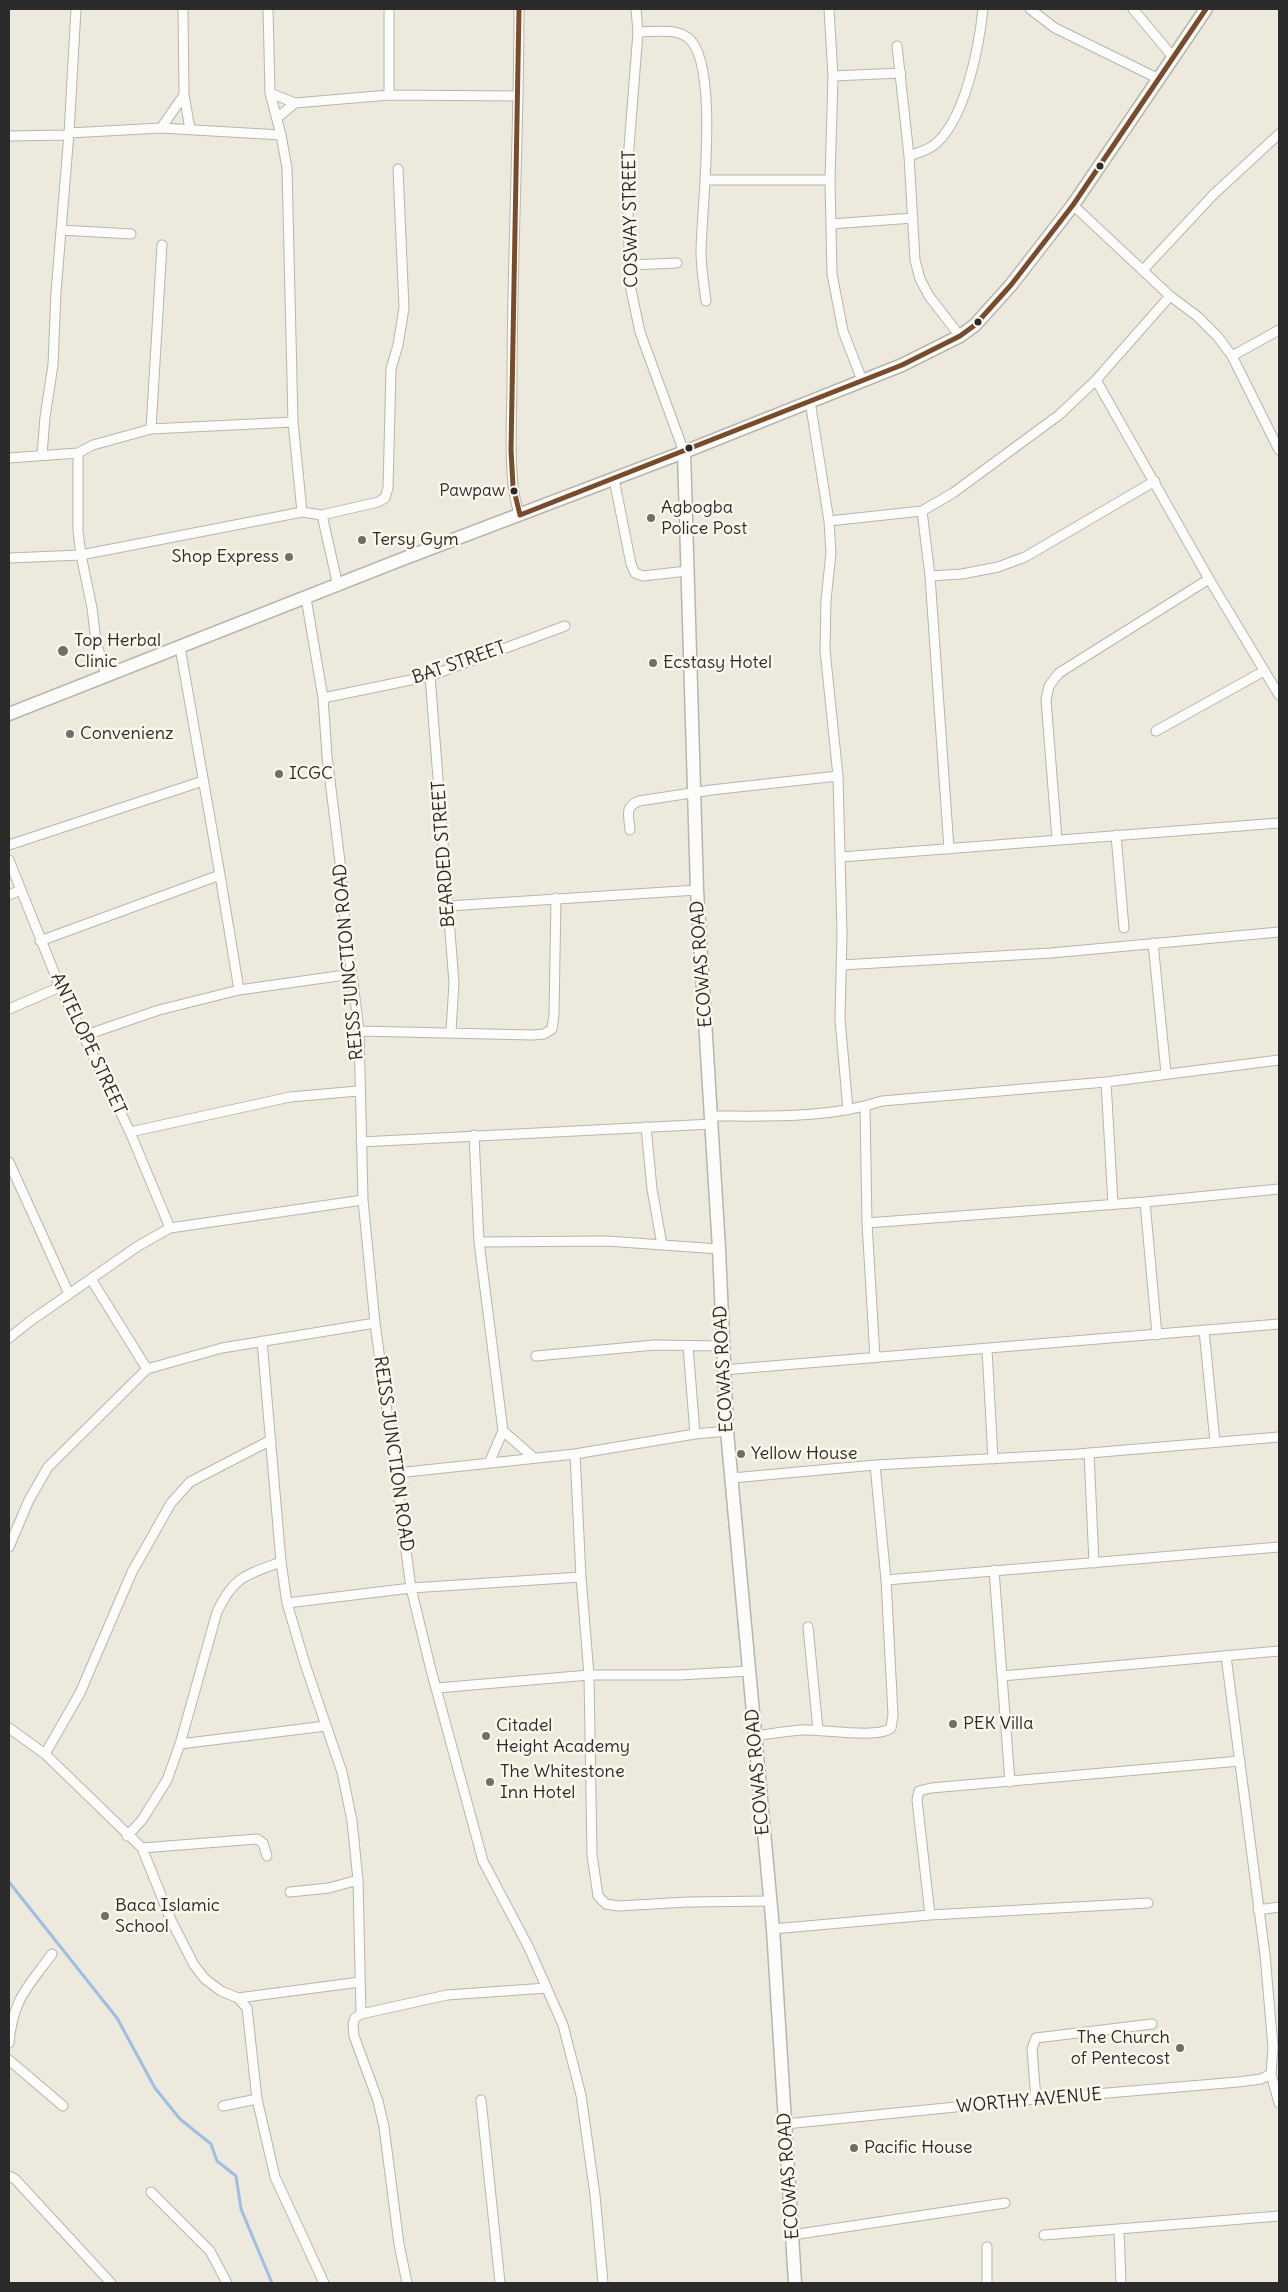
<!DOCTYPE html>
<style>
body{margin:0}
#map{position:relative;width:1288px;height:2292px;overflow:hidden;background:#edeadd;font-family:Delius,sans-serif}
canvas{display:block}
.frame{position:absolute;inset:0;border:10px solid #2b2b2b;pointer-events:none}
</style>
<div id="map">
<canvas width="1288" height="2292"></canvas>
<div class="frame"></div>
</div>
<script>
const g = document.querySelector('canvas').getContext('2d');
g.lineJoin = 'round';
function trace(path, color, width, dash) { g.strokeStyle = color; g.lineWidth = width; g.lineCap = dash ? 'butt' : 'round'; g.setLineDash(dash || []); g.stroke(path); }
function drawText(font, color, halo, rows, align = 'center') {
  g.font = font + ' Delius,sans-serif'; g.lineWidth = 5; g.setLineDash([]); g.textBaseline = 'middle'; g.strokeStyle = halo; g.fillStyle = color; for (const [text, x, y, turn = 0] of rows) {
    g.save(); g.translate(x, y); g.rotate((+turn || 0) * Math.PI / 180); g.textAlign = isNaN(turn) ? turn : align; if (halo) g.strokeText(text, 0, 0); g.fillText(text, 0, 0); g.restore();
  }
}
trace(new Path2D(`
 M 9,1882 L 117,2018 L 155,2088 L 180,2119 L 211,2144 L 217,2161 L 236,2176 L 241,2209 L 272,2283`), '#9ebee3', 3);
const street = new Path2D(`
 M 183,9 L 184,95 L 190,129
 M 268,9 L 270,93 L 281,135 L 287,168 L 293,422 L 302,512
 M 519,9 C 519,134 512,258 512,383 C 512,417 507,485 520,515
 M 636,9 L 638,32 L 627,173 L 630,285 L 640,332 L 684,452
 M 829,9 L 833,76 L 830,180 L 832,274 L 843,331 L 862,380
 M 1030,9 L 1055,28 L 1159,79
 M 1133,9 L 1173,57
 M 638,32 C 652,32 675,28 687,37 C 721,60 701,212 701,252 C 701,268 704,285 706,301
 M 897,46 L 909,156 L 915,260 L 920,279 L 929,296 L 960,336
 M 833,76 L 901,73
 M 270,93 L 295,103 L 389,95 L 517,96
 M 389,95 L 389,9
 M 277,118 L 295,103
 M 161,128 L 184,95
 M 69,133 L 161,128 L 281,135
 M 9,136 L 69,135
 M 909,156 C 917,153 928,150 934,145 C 965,121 979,47 983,9
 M 705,180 L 830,180
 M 1073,205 L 1170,296 L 1197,316 L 1218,337 L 1232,356 L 1279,450
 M 831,224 L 913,218
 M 61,230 L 131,234
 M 629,265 L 677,263
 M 1143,270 L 1214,194 L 1279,134
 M 1232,356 L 1279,330
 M 1096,380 L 1209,579 L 1279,695
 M 810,401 L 829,521 L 831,553 L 826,600 L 825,650 L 838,776 L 842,933 L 840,1019 L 848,1110
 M 151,429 L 162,245
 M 78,453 L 78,531 L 81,555 L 92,608 L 96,641 L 106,676
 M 42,455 L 45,417 L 53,365 L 56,292 L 69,133 L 76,9
 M 9,458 L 78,453 L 93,445 L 151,429 L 293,422
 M 614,479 L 631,564 L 635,573 L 643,576 L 687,571
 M 922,511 L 953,493 L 1059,415 L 1096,380 L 1170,296
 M 322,515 L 338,586
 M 829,521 L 922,511 L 930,576 L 949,849
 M 9,558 L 81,555 L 302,512 L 322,515 L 378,502 L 385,498 L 388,488 L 391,369 L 398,345 L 404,308 L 398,169
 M 930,576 L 962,574 L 998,567 L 1025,557 L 1155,481
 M 306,598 L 323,698 L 327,756 L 340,862 L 347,946 L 352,974 L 359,1031 L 363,1200 L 375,1323 L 411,1588 L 431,1670 L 483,1861 L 529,1948 L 563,2025 L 581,2095 L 595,2195 L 603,2283
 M 180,647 L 220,875 L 239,990
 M 430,676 L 454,983 L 451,1031
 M 323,698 L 430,676 L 565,626
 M 1156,731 L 1264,671
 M 630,830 C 629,816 624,807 639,801 L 711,790 L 838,776
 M 1116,835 L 1124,928
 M 1057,839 L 1046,700 L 1049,686 L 1059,673 L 1209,579
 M 9,845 L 203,781
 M 841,857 L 1279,823
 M 9,860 L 60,987 L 130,1132 L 170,1228
 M 9,895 L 21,890
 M 448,906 L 697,890
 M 40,941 L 220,875
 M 1153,943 L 1166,1073
 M 841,965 L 1051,953 L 1279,932
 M 9,1009 L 60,987
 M 359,1031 L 532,1035 L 544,1034 L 552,1029 L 554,1015 L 556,898
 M 83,1036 L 159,1010 L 239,990 L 352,974
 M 1106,1082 L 1113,1204
 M 865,1107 L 867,1223 L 875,1358
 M 711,1116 C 767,1116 828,1119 882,1101 L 1106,1082 L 1279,1060
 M 646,1127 L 652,1189 L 662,1245
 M 130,1132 L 290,1097 L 358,1091
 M 474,1135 L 479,1242 L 503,1431 L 489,1463
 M 361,1142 L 712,1124
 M 9,1162 L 69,1294
 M 1145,1202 L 1157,1335
 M 867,1223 L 1145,1202 L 1279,1189
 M 479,1242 L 607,1241 L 719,1249
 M 91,1279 L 147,1369
 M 1204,1330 L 1215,1442
 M 9,1338 L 29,1322 L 138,1246 L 170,1228 L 363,1200
 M 262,1341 L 281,1562 L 287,1603 L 305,1664 L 342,1772 L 352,1821 L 358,1880 L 361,2014
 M 688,1346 L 695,1434
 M 987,1349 L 993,1459
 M 536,1356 L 655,1345 L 722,1346
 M 723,1370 L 1279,1324
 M 503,1431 L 534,1458
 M 1089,1453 L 1094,1563
 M 575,1454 L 581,1577 L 589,1675 L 592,1855 L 598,1896 L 606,1904 L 618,1906 L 688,1902 L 769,1901
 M 397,1473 L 575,1454 L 695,1434 L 727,1431
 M 732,1478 L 875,1465 L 1078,1454 L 1279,1437
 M 9,1547 L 29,1500 L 48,1467 L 147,1369 L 222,1348 L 375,1323
 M 994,1570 L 1010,1782
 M 886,1580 L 1279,1547
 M 287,1603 L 411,1588 L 581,1577
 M 808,1627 L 818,1730
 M 1226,1656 L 1265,1955 L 1273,2047 L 1271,2074 L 1279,2103
 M 1002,1676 L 1279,1651
 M 437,1688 L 589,1675 L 679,1675 L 750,1671
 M 9,1728 L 45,1754 L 142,1848 L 171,1920 L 194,1965 L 205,1979 L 221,1991 L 238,1998 L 247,2008 L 257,2099 L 275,2177 L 324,2283
 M 755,1736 C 771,1734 786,1731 802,1730 C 821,1729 878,1739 891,1728 L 893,1715 L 886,1580 L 875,1465
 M 180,1744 L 326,1726
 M 45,1754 L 80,1693 L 132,1572 L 171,1503 L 190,1482 L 271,1440
 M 127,1836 L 142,1820 L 167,1780 L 180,1744 L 217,1612 C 234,1576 246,1575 281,1562
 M 142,1848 L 257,1839 L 263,1843 L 267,1856
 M 290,1892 L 329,1888 L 358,1880
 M 1258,1910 L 1279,1907
 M 930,1915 L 917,1800 L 919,1791 L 931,1788 L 1240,1761
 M 773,1929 L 930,1915 L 1148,1903
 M 238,1998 L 360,1982
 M 9,2043 C 13,1999 27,1988 52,1954
 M 9,2060 L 63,2106
 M 1036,2099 L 1032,2049 L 1036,2038 L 1152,2024
 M 481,2100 L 500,2283
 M 223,2106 L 257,2099
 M 785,2124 L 1036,2099 L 1238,2082 L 1261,2079 L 1271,2074
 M 9,2176 L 15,2179 L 111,2283
 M 151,2192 L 210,2251 L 227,2283
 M 1119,2230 L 1121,2283
 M 792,2235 L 1005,2203
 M 1044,2235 L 1279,2216
 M 987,2247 L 987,2283
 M 407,2283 L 399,2244 L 384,2127 L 378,2101 L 354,2036 L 353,2024 L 355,2018 L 361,2014 L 447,1995 L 547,1988`);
const secondary = new Path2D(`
 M 684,452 L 697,890 L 719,1249 L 727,1431 L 773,1929 L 795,2283
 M 9,714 L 400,560 L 684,452 L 902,365 L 960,336 L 975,325 L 1011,285 L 1073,205 L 1206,9`);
trace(street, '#b7b5ad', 11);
trace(secondary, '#b7b5ad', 15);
trace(street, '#fcfcfa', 9);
trace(secondary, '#fcfcfa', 12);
trace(new Path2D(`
 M 519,9 L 511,450 L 513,486 L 520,515
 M 520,515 L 902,365 L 960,336 L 975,325 L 1011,285 L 1073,205 L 1206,9`), '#7a4b2a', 5);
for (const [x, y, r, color] of [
 [1100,166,4.5,"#2b2b2b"],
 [978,322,4.5,"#2b2b2b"],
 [689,448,4.5,"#2b2b2b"],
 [514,491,4.5,"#2b2b2b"],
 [651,518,5,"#6f6e69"],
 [362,540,5,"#6f6e69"],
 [289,557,5,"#6f6e69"],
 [63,651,6,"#6f6e69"],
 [653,663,5,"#6f6e69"],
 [70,734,5,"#6f6e69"],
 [279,774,5,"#6f6e69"],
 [741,1454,5,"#6f6e69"],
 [953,1724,5,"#6f6e69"],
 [486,1736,5,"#6f6e69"],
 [490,1782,5,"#6f6e69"],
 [105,1916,5,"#6f6e69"],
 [1180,2048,5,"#6f6e69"],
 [854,2148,5,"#6f6e69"]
]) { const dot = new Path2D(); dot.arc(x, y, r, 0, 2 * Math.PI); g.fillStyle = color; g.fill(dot); trace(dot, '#fbf7ec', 2); }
drawText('17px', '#2b2b2b', '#fbf7ec', [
 ["Pawpaw",505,491]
], 'right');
drawText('18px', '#2b2b2b', '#fbf7ec', [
 ["COSWAY STREET",631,219,-91],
 ["BAT STREET",459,663,-19],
 ["BEARDED STREET",444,854,-94],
 ["REISS JUNCTION ROAD",349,962,-95],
 ["ECOWAS ROAD",702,964,-94],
 ["ANTELOPE STREET",88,1044,65],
 ["ECOWAS ROAD",724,1369,-93],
 ["REISS JUNCTION ROAD",393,1454,82],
 ["ECOWAS ROAD",758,1772,-95],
 ["WORTHY AVENUE",1029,2101,-5],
 ["ECOWAS ROAD",789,2176,-94]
]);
drawText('18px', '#2b2b2b', '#fbf7ec', [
 ["Agbogba",661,508],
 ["Police Post",661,529],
 ["Tersy Gym",372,540],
 ["Shop Express",279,557,"right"],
 ["Top Herbal",74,641],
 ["Clinic",74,662],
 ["Ecstasy Hotel",663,663],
 ["Convenienz",80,734],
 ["ICGC",289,774],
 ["Yellow House",751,1454],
 ["PEK Villa",963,1724],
 ["Citadel",496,1726],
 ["Height Academy",496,1747],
 ["The Whitestone",500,1772],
 ["Inn Hotel",500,1793],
 ["Baca Islamic",115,1906],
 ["School",115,1927],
 ["The Church",1170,2038,"right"],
 ["of Pentecost",1170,2059,"right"],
 ["Pacific House",864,2148]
], 'left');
</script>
